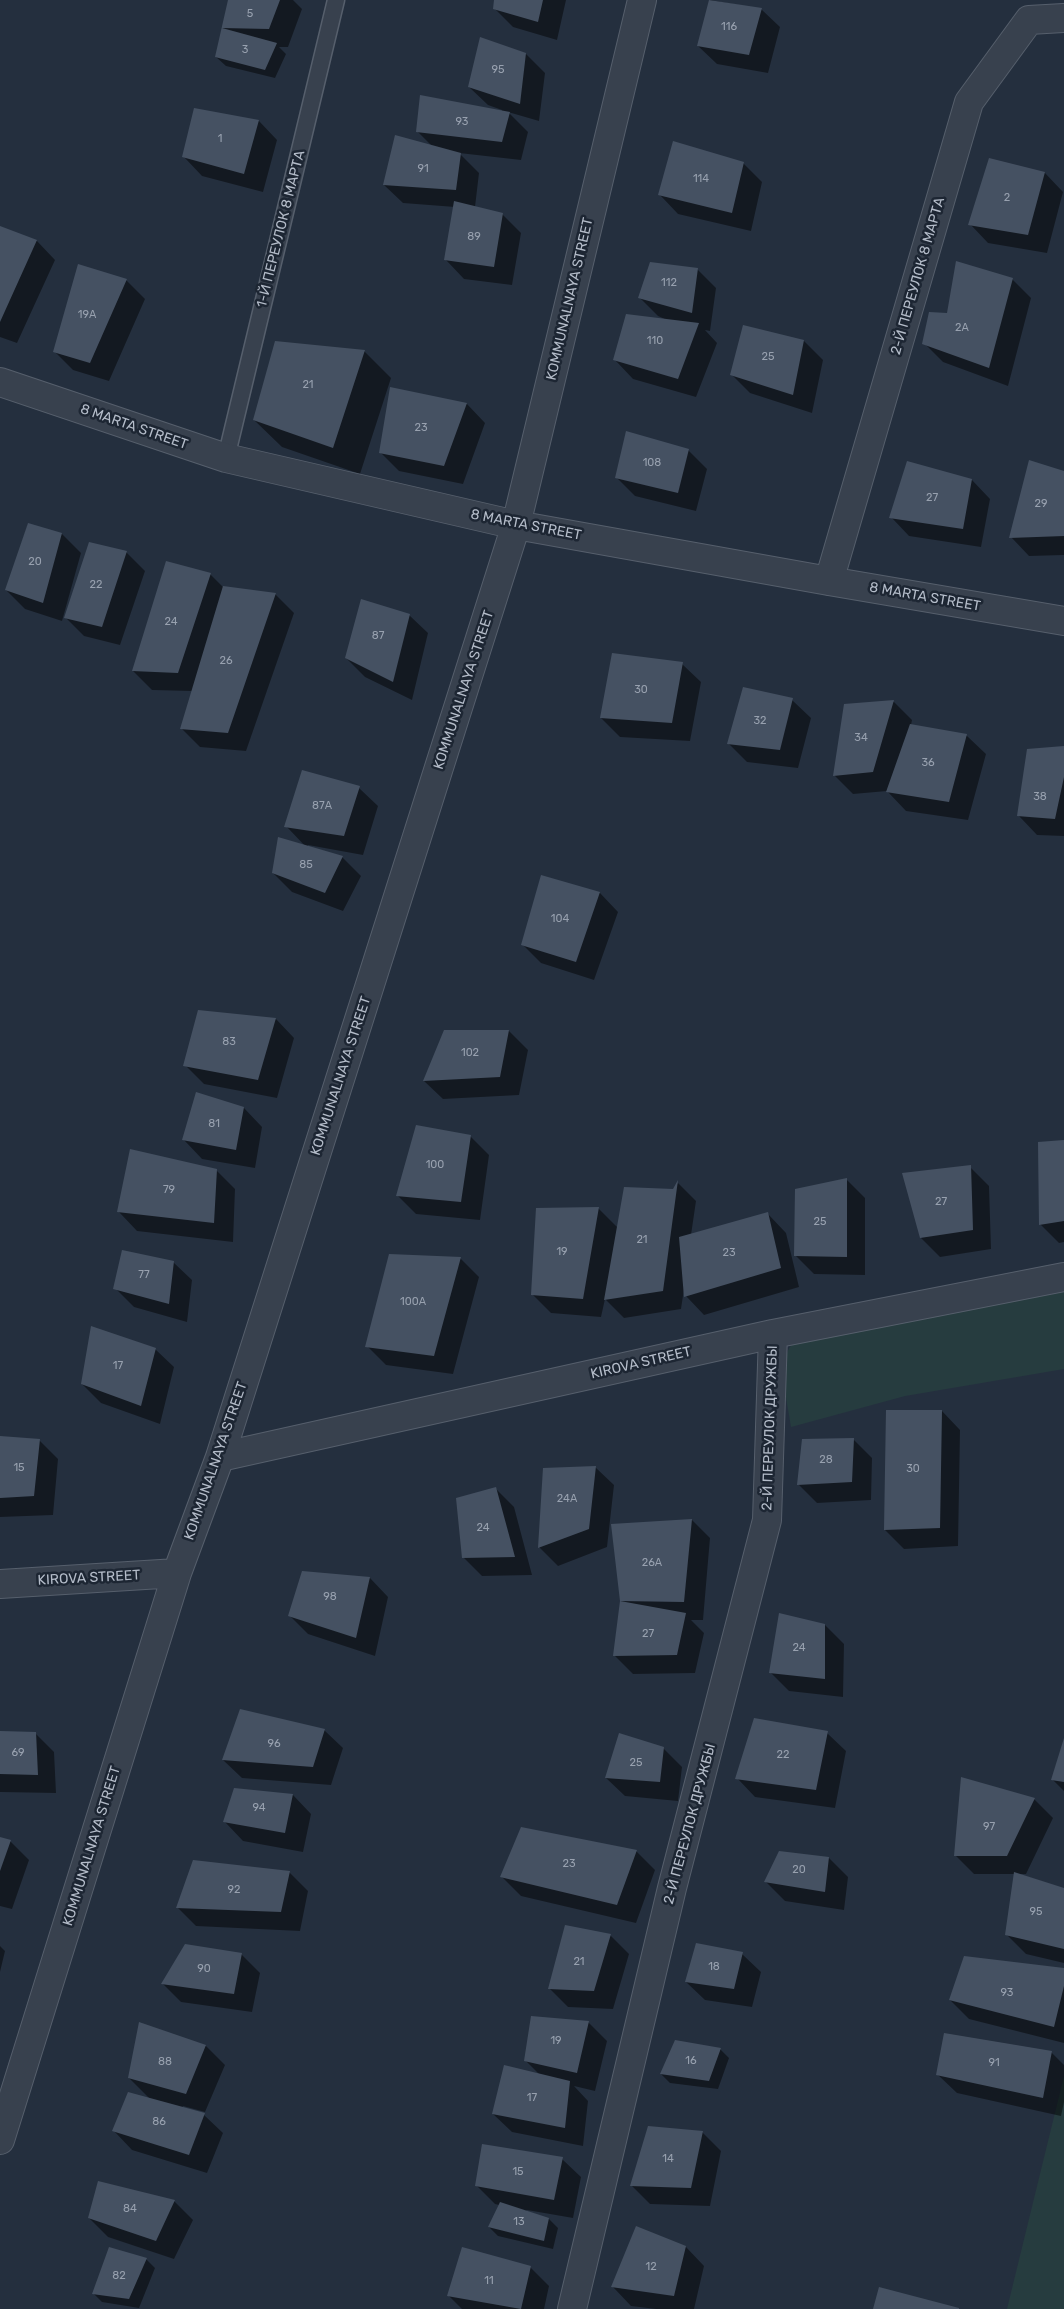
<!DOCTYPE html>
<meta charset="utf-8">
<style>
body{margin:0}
canvas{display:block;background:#242f3e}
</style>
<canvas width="1064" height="2309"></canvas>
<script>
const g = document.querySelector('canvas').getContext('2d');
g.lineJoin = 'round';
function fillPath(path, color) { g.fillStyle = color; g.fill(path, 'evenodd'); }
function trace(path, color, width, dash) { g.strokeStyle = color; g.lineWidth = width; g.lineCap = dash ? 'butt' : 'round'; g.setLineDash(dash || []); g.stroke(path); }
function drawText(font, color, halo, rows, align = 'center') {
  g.font = font + ' Rubik,sans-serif'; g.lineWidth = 5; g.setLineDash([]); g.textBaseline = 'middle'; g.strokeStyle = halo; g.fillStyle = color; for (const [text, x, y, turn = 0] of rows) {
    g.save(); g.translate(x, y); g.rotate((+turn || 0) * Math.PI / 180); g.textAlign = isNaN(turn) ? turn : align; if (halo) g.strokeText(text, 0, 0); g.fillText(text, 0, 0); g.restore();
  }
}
fillPath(new Path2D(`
 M 1064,1292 L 1064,1369 L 905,1396 L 791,1427 C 788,1402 774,1358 796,1340 Z
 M 1064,2076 L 1064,2309 L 1007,2309 Z`), '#263c3f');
fillPath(new Path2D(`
 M 229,0 L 293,0 L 302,9 L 288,47 L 279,47 L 286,54 L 275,78 L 226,66 L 216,57 Z
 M 495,0 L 566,0 L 557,40 L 513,27 L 494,8 Z
 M 710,0 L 761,9 L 780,27 L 768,73 L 717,64 L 698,46 Z
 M 526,54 L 545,73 L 539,121 L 508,112 L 528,132 L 521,160 L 459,153 L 479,173 L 475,207 L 502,214 L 521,233 L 512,285 L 464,279 L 446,260 L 455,207 L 403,203 L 384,185 L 432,146 L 417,131 L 502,112 L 502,110 L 488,105 L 469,87 Z
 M 195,110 L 259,121 L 277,140 L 263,192 L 202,176 L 184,157 Z
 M 990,160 L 1045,173 L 1063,192 L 1047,253 L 988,243 L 970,224 Z
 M 743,163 L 762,182 L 751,231 L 678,214 L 660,195 Z
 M 0,227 L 37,241 L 55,260 L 17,343 L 0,337 Z
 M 697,269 L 716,288 L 710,331 L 705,330 L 717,343 L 696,397 L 633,379 L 615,360 L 667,320 L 658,316 L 639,297 Z
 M 1012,279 L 1031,298 L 1008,386 L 943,362 L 924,343 L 948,314 Z
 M 126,280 L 145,299 L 109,381 L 73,370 L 54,351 Z
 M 744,326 L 804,341 L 823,360 L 812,413 L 750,393 L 731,374 Z
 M 364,351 L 391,378 L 360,474 L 282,447 L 254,420 Z
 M 391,389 L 467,404 L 485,423 L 463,484 L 399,471 L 380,452 Z
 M 688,450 L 707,469 L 696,511 L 635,496 L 616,477 Z
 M 1064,473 L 1064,555 L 1029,556 L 1011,537 Z
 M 972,480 L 990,499 L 981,547 L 909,536 L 891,517 Z
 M 28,524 L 62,534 L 81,553 L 62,621 L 25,609 L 6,590 Z
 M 126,552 L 145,571 L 120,645 L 84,636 L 66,618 Z
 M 167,563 L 210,574 L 223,587 L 275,594 L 294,613 L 246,751 L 200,747 L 181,728 L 192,691 L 152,690 L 133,671 Z
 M 409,615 L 428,633 L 412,700 L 365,677 L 346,658 Z
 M 682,664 L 701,682 L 690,741 L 620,737 L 601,718 Z
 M 792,700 L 811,718 L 798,768 L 747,762 L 729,744 Z
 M 894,702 L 912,720 L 911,725 L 967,736 L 986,754 L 968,820 L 906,811 L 887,791 L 853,794 L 834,775 L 845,705 Z
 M 1064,747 L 1064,836 L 1037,835 L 1019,816 Z
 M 359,788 L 378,806 L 363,855 L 308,845 L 308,847 L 342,857 L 361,876 L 343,911 L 292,892 L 273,873 L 306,847 L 286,826 Z
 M 542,876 L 600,893 L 618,912 L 594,980 L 541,963 L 523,945 Z
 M 276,1019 L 294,1038 L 277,1098 L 204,1084 L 185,1065 Z
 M 445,1031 L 509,1031 L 528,1050 L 519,1095 L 443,1099 L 424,1081 Z
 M 244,1108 L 262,1127 L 255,1168 L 202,1159 L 184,1140 Z
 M 470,1136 L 489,1155 L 480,1220 L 416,1214 L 397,1195 Z
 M 1064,1141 L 1064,1242 L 1059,1243 L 1040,1224 Z
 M 970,1167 L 989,1186 L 991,1249 L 940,1257 L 921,1238 Z
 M 216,1170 L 235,1189 L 233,1242 L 137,1231 L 119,1212 Z
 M 846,1179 L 865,1198 L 865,1275 L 814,1274 L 795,1255 Z
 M 678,1183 L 696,1201 L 691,1235 L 768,1214 L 786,1233 L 799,1287 L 704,1315 L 686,1296 L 684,1289 L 681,1309 L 624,1318 L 605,1299 L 601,1317 L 551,1313 L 532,1294 L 598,1208 L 618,1228 L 674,1190 Z
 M 460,1258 L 479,1277 L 453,1374 L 386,1365 L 367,1346 Z
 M 173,1262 L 192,1280 L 187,1322 L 134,1307 L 115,1288 Z
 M 155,1349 L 174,1367 L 160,1424 L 101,1403 L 82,1384 Z
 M 942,1411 L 960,1430 L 958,1546 L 904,1549 L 885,1530 Z
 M 0,1437 L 39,1440 L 58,1459 L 53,1515 L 0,1517 Z
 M 854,1440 L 872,1458 L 871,1500 L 817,1503 L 798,1484 Z
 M 595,1467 L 614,1485 L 607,1547 L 558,1566 L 539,1547 Z
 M 495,1488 L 514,1507 L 532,1575 L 482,1576 L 463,1557 Z
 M 692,1520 L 710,1538 L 703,1620 L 691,1620 L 704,1633 L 695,1673 L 633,1674 L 615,1656 L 621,1602 L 612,1525 Z
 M 370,1578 L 388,1597 L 375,1656 L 308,1634 L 289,1615 Z
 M 825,1625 L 844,1644 L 843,1697 L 789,1691 L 770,1672 Z
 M 324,1730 L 343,1748 L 331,1785 L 242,1778 L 223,1760 Z
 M 0,1732 L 35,1733 L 54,1752 L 56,1793 L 0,1792 Z
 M 827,1733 L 846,1751 L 835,1808 L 755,1797 L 737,1778 Z
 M 1064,1740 L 1064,1791 L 1052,1779 Z
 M 663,1748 L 682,1767 L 678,1801 L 625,1796 L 606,1778 Z
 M 235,1790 L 293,1795 L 311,1814 L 303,1852 L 243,1841 L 225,1822 Z
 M 1034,1799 L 1053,1818 L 1026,1874 L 1019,1874 L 1064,1889 L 1064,1963 L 1026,1954 L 1007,1935 L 1015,1874 L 974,1874 L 955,1855 Z
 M 0,1839 L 10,1841 L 29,1860 L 12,1909 L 0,1906 Z
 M 636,1851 L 655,1870 L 636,1923 L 521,1896 L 502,1877 Z
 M 829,1858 L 848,1877 L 844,1910 L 785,1901 L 766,1882 Z
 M 289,1872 L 308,1891 L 300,1931 L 196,1926 L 178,1908 Z
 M 610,1935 L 629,1954 L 613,2009 L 568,2007 L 549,1988 Z
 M 0,1946 L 5,1951 L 0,1972 Z
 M 241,1954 L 260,1973 L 252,2012 L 181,2002 L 163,1984 Z
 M 742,1954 L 761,1972 L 752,2007 L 705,2000 L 686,1982 Z
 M 1064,1969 L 1064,2043 L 969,2019 L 950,2000 Z
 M 588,2022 L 607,2041 L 595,2091 L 574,2086 L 588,2101 L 583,2146 L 512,2132 L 493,2114 L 540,2075 L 526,2061 Z
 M 140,2024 L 206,2046 L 225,2065 L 205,2112 L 183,2106 L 182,2108 L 204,2115 L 223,2133 L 207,2173 L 132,2150 L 114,2131 L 151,2100 L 129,2078 Z
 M 720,2049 L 729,2058 L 718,2089 L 670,2083 L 661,2074 Z
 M 1051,2052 L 1064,2065 L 1064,2102 L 1061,2116 L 957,2093 L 938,2075 Z
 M 702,2132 L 721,2151 L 710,2206 L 650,2204 L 632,2186 Z
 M 562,2159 L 581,2177 L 573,2218 L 527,2210 L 526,2211 L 549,2219 L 558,2228 L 553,2249 L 498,2236 L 489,2227 L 499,2205 L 495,2204 L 476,2185 Z
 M 174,2201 L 193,2220 L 174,2259 L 108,2237 L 89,2218 Z
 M 686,2247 L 704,2266 L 694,2309 L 656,2309 L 631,2306 L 613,2287 Z
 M 146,2259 L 155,2268 L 139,2308 L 102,2302 L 93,2293 Z
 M 530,2267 L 549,2286 L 544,2309 L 462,2309 L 448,2295 Z`), '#0007');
fillPath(new Path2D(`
 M 228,0 L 280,0 L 269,29 L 222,28 L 277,43 L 265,70 L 215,57 Z
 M 494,0 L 543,0 L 538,22 L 493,9 Z
 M 709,0 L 762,8 L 749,55 L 697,46 Z
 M 480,37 L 526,53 L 520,104 L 468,87 Z
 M 420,95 L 510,112 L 502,142 L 416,132 Z
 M 194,108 L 259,120 L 244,174 L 182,157 Z
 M 395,135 L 461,153 L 456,190 L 383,185 Z
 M 673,141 L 744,162 L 732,213 L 658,195 Z
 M 989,158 L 1045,172 L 1028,235 L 968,225 Z
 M 454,201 L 503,213 L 494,267 L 444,260 Z
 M 0,226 L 37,240 L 0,322 Z
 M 956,261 L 1013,278 L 989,368 L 922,344 L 929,312 L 947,313 Z
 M 650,262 L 698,268 L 692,313 L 638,298 Z
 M 78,264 L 127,279 L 90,363 L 53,352 Z
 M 626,314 L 699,323 L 678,379 L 613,360 Z
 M 743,325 L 804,340 L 793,395 L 730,375 Z
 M 275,341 L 365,350 L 333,448 L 253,420 Z
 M 390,387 L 467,403 L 444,466 L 379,453 Z
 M 626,431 L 689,449 L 678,493 L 615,478 Z
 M 1029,460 L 1064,471 L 1064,536 L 1009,538 Z
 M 907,461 L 972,479 L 963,529 L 889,518 Z
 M 28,523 L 62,533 L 43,603 L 5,590 Z
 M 89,542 L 127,551 L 102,627 L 64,618 Z
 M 166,561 L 211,573 L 178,673 L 132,671 Z
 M 223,586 L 276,593 L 228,733 L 180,729 Z
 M 361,599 L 410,614 L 393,682 L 345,658 Z
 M 612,653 L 683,662 L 672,723 L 600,718 Z
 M 743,687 L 793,698 L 780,750 L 727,744 Z
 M 894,700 L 873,772 L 833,776 L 844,704 Z
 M 910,724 L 967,734 L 949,802 L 886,792 Z
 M 1064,746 L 1064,777 L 1055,819 L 1017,816 L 1027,749 Z
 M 302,770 L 360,786 L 344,836 L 284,827 Z
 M 278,837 L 343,856 L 325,893 L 272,873 Z
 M 541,875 L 600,892 L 576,962 L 521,945 Z
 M 198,1010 L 276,1018 L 258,1080 L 183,1066 Z
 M 444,1030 L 509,1030 L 500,1077 L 423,1081 Z
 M 196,1092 L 244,1107 L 236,1150 L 182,1140 Z
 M 416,1125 L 471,1135 L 461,1202 L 396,1196 Z
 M 1064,1140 L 1064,1221 L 1039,1225 L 1038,1142 Z
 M 130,1149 L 217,1169 L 214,1223 L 117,1212 Z
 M 971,1165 L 973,1230 L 920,1238 L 902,1173 Z
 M 847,1178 L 847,1257 L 794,1256 L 795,1189 Z
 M 678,1180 L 663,1291 L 604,1300 L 624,1187 L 673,1189 Z
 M 599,1207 L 583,1299 L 531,1295 L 536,1208 Z
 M 768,1212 L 781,1268 L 684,1297 L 679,1237 Z
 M 122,1250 L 174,1261 L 169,1304 L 113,1289 Z
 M 389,1254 L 461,1257 L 434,1356 L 365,1347 Z
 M 91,1326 L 156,1348 L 141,1406 L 81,1384 Z
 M 886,1410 L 942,1410 L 940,1528 L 884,1530 Z
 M 0,1436 L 40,1439 L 34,1496 L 0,1498 Z
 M 854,1438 L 852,1482 L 797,1485 L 802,1439 Z
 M 596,1466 L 589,1529 L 538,1548 L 543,1468 Z
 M 496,1487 L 515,1557 L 462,1558 L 456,1498 Z
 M 692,1519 L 684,1602 L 620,1601 L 611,1524 Z
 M 302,1571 L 370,1577 L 356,1638 L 288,1616 Z
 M 620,1601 L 686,1613 L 677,1655 L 613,1656 Z
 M 779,1613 L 825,1624 L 825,1679 L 769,1673 Z
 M 240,1709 L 325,1729 L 313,1767 L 222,1760 Z
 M 754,1718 L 828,1731 L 816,1790 L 735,1779 Z
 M 0,1731 L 36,1732 L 38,1775 L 0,1774 Z
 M 619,1733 L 664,1747 L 660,1782 L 605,1778 Z
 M 1064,1738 L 1064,1782 L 1051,1780 Z
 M 961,1777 L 1035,1798 L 1007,1856 L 954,1856 Z
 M 234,1788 L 293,1794 L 285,1833 L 223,1822 Z
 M 521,1827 L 637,1850 L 617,1905 L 500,1877 Z
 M 0,1837 L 11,1840 L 0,1871 Z
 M 779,1851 L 829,1857 L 825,1892 L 764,1882 Z
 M 193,1860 L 290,1871 L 281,1912 L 176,1908 Z
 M 1014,1872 L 1064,1888 L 1064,1949 L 1005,1935 Z
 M 565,1925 L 611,1934 L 594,1991 L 548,1989 Z
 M 696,1943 L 743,1952 L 734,1989 L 685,1982 Z
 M 185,1944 L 242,1953 L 234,1994 L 161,1984 Z
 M 964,1956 L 1064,1968 L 1064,1986 L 1054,2027 L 949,2000 Z
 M 531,2016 L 589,2021 L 577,2073 L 524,2061 Z
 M 139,2022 L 206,2045 L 186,2094 L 128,2078 Z
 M 944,2033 L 1052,2051 L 1043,2098 L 936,2075 Z
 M 675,2040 L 721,2048 L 709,2081 L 660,2074 Z
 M 504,2065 L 570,2081 L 565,2128 L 492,2114 Z
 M 128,2092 L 205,2113 L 189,2155 L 112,2131 Z
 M 648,2126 L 703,2131 L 691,2188 L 630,2186 Z
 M 482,2144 L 563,2157 L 554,2200 L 475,2186 Z
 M 98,2181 L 175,2200 L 156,2241 L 88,2218 Z
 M 500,2202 L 549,2218 L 544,2241 L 488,2227 Z
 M 636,2226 L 686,2246 L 674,2296 L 611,2287 Z
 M 109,2247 L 147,2258 L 129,2299 L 92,2294 Z
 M 462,2247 L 531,2266 L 521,2309 L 447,2296 Z
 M 879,2287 L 959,2308 L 959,2309 L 873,2309 Z`), '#455162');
const lane = new Path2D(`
 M 226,458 L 336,0`);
const street = new Path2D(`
 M 0,382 L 226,458 L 516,525 L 829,581 L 1064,621
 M 829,581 L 969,102 L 1029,20 L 1064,18
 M 220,1457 L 773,1334 L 1064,1277
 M 0,1584 L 177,1573
 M 0,2140 L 177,1573 L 220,1457 L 516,525 L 642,0
 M 572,2309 L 672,1888 L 767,1520 L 773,1334`);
trace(lane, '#565f6c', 19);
trace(street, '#565f6c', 30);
trace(lane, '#38414e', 16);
trace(street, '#38414e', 28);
drawText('11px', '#98a1af', null, [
 ["5",250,14],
 ["116",729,27],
 ["3",245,50],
 ["95",498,70],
 ["93",462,122],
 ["1",220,139],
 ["91",423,169],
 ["114",701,179],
 ["2",1007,198],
 ["89",474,237],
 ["112",669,283],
 ["19А",87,315],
 ["2А",962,328],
 ["110",655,341],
 ["25",768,357],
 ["21",308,385],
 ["23",421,428],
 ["108",652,463],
 ["27",932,498],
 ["29",1041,504],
 ["20",35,562],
 ["22",96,585],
 ["24",171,622],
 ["87",378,636],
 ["26",226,661],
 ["30",641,690],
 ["32",760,721],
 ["34",861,738],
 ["36",928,763],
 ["38",1040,797],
 ["87А",322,806],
 ["85",306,865],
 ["104",560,919],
 ["83",229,1042],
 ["102",470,1053],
 ["81",214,1124],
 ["100",435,1165],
 ["79",169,1190],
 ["27",941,1202],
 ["25",820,1222],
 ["21",642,1240],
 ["19",562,1252],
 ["23",729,1253],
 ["77",144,1275],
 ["100А",413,1302],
 ["17",118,1366],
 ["28",826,1460],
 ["15",19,1468],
 ["30",913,1469],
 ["24А",567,1499],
 ["24",483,1528],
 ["26А",652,1563],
 ["98",330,1597],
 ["27",648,1634],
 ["24",799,1648],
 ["96",274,1744],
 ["69",18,1753],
 ["22",783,1755],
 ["25",636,1763],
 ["94",259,1808],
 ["97",989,1827],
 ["23",569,1864],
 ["20",799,1870],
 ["92",234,1890],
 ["95",1036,1912],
 ["21",579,1962],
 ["18",714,1967],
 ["90",204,1969],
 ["93",1007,1993],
 ["19",556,2041],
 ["16",691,2061],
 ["88",165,2062],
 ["91",994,2063],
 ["17",532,2098],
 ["86",159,2122],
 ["14",668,2159],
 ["15",518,2172],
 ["84",130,2209],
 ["13",519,2222],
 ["12",651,2267],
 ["82",119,2276],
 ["11",489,2281]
]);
drawText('14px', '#b4bcc9', '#1d2633', [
 ["1-Й ПЕРЕУЛОК 8 МАРТА",281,229,-76],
 ["2-Й ПЕРЕУЛОК 8 МАРТА",918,276,-74],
 ["KOMMUNALNAYA STREET",570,299,-77],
 ["8 MARTA STREET",134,427,19],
 ["8 MARTA STREET",526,525,11],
 ["8 MARTA STREET",925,597,10],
 ["KOMMUNALNAYA STREET",464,690,-72],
 ["KOMMUNALNAYA STREET",341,1076,-72],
 ["KIROVA STREET",641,1363,-13],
 ["2-Й ПЕРЕУЛОК ДРУЖБЫ",770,1428,-88],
 ["KOMMUNALNAYA STREET",216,1461,-71],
 ["KIROVA STREET",89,1578,-3],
 ["2-Й ПЕРЕУЛОК ДРУЖБЫ",690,1824,-75],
 ["KOMMUNALNAYA STREET",92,1846,-73]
]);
</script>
